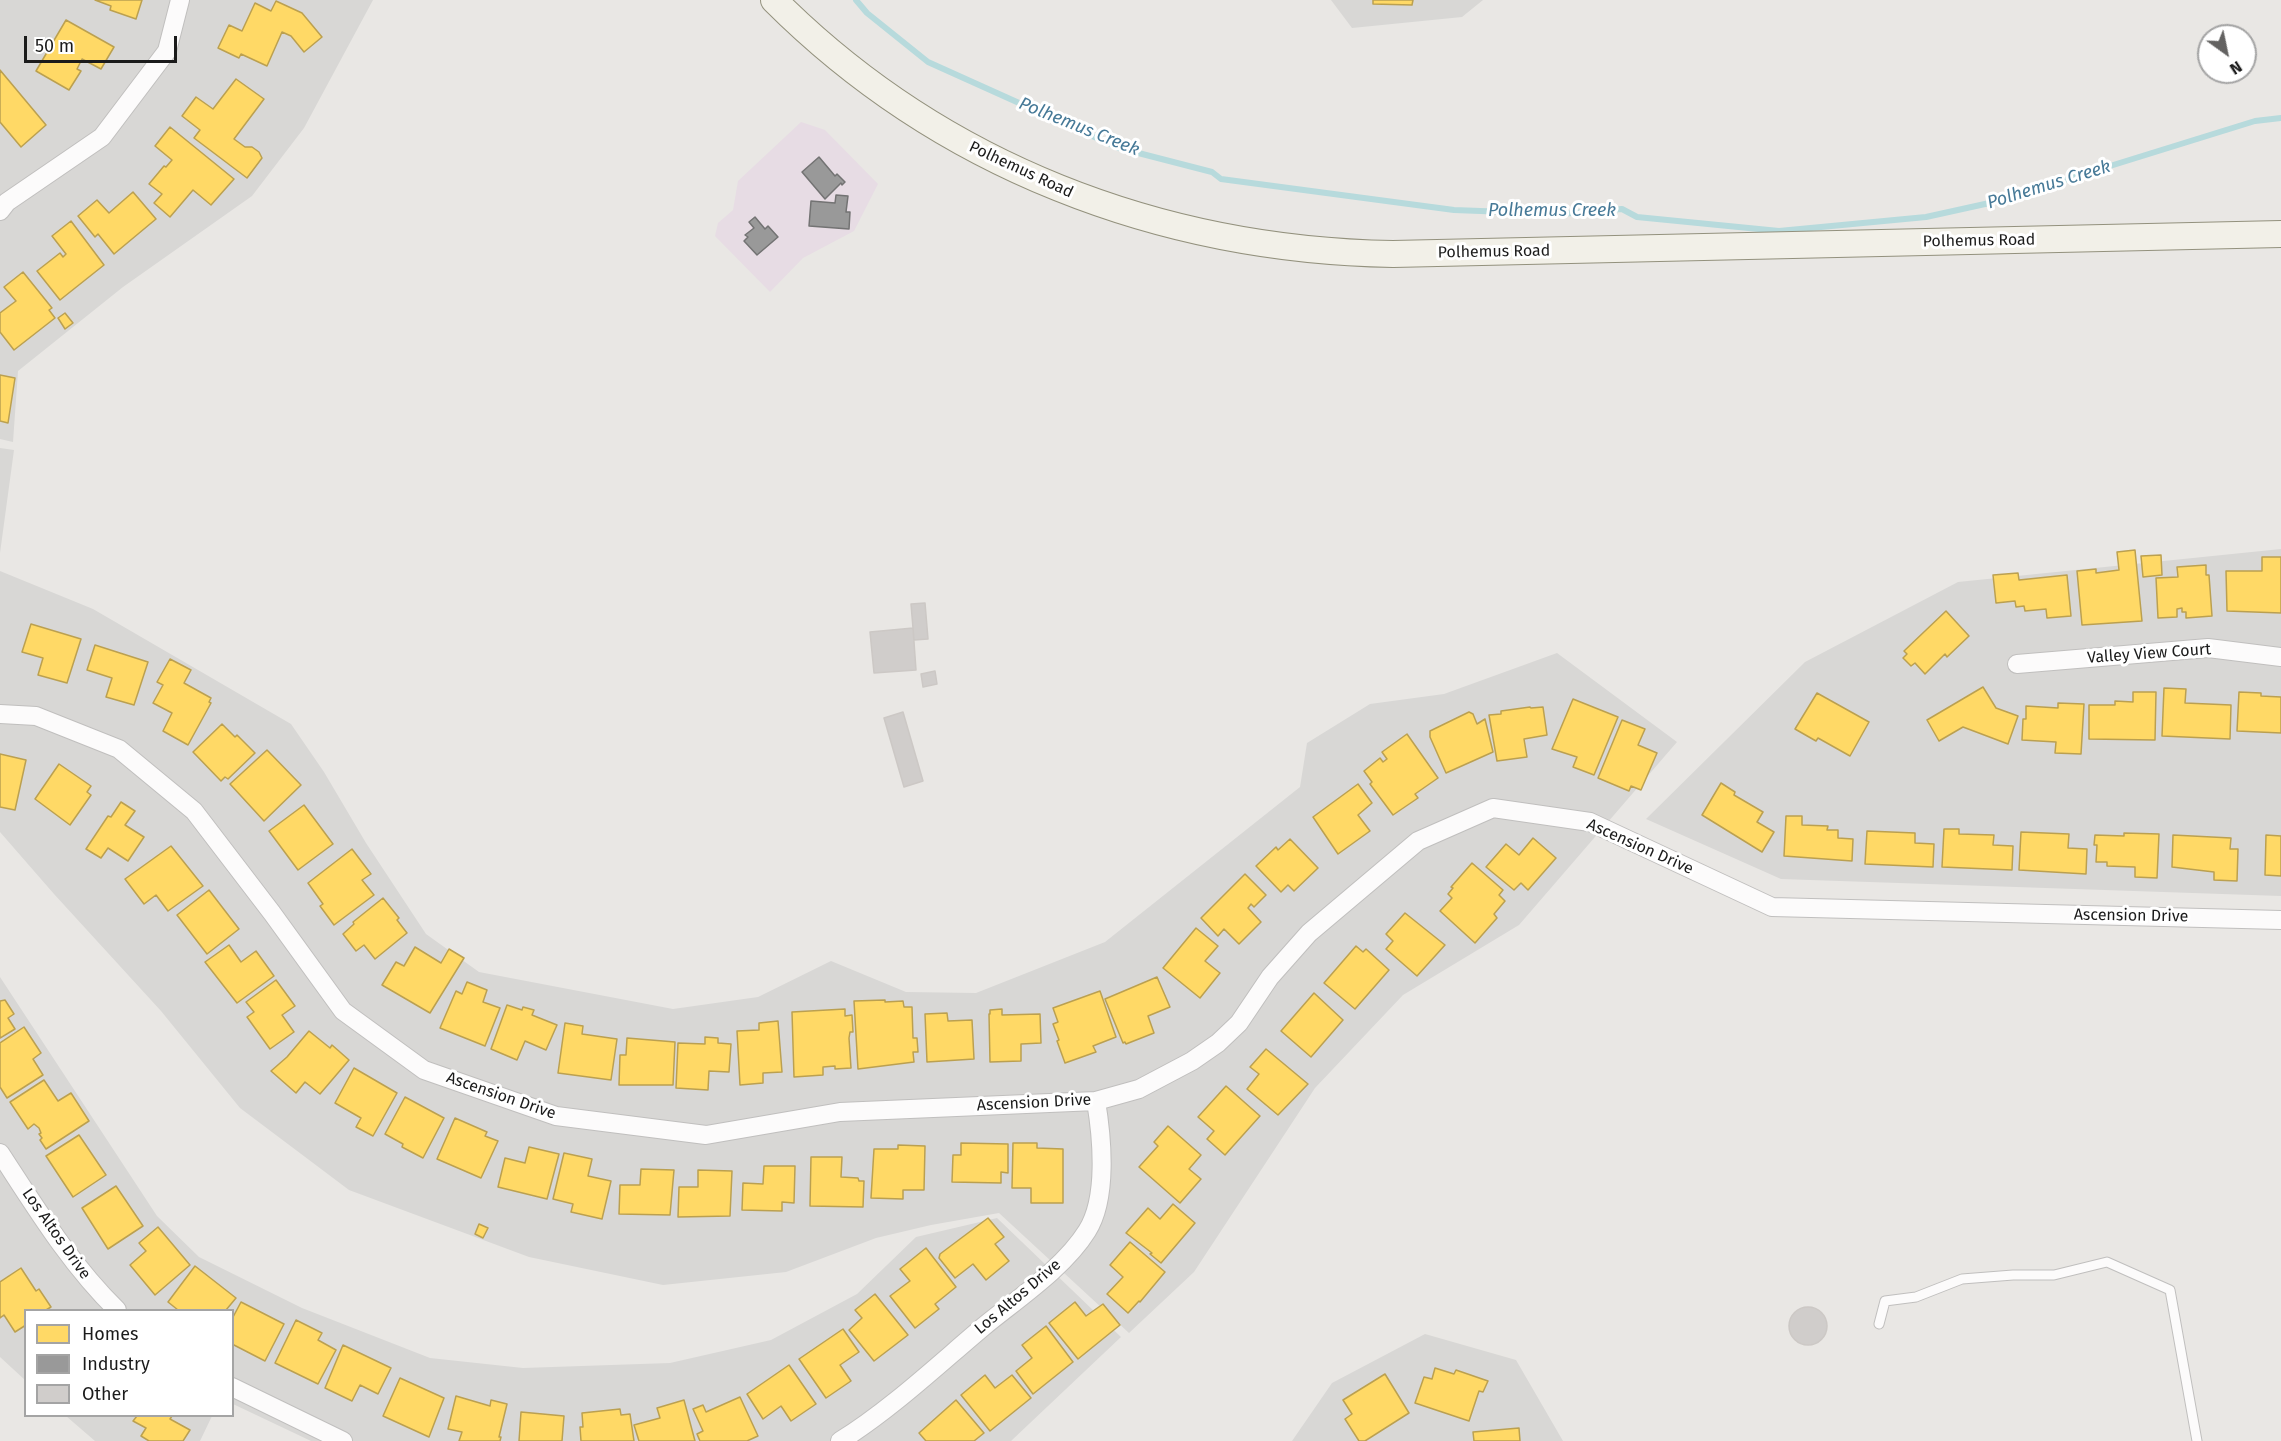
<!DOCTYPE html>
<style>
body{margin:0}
#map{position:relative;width:2281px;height:1441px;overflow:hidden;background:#e9e7e4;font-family:"Fira Sans",sans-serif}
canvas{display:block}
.legend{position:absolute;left:24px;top:1309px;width:210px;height:108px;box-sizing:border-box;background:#fff;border:2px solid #a4a4a4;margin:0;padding:8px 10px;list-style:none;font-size:18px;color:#1b1b1b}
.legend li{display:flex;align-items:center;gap:12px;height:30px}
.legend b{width:30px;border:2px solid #a4a4a4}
.north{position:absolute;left:2197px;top:24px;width:60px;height:60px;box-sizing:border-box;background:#fff;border:2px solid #a4a4a4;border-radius:50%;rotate:147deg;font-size:16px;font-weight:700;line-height:24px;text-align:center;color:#1b1b1b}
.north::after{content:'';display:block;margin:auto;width:21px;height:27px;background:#636261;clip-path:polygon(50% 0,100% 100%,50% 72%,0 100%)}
.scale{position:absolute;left:24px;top:36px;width:153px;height:27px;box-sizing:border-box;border:3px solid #1b1b1b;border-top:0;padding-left:8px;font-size:18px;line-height:21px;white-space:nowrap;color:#1b1b1b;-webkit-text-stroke:4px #fff;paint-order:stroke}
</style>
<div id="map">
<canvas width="2281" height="1441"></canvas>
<ul class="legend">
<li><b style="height:16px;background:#ffd966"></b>Homes</li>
<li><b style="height:16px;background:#999"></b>Industry</li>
<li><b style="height:16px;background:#d0cdcb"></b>Other</li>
</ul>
<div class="north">N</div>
<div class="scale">50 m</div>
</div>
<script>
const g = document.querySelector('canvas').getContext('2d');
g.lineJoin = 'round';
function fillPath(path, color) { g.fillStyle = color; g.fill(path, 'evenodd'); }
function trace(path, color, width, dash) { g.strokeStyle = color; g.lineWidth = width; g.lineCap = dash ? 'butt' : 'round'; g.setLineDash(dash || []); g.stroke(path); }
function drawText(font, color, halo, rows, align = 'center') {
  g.font = font + ' "Fira Sans",sans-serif'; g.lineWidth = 6; g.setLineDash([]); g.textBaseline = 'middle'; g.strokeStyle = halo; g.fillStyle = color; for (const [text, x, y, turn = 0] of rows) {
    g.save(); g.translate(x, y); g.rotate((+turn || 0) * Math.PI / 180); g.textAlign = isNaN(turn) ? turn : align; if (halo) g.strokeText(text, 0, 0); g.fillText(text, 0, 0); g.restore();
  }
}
fillPath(new Path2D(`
 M 0,0 L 373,0 L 304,128 L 252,196 L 123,287 L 18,371 L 13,442 L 0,439 Z
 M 1331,0 L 1483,0 L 1462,17 L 1352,28 Z
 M 0,448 L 14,450 L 0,553 Z
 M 2281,549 L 2281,896 L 1781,879 L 1646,819 L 1805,662 L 1958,582 Z
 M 0,571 L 93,609 L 291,724 L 324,772 L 366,843 L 426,934 L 479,972 L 673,1009 L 758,997 L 831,961 L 906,992 L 976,993 L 1105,942 L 1300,787 L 1307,743 L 1370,704 L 1444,694 L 1557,653 L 1677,742 L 1519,925 L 1403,995 L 1315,1088 L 1194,1272 L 1129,1333 L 999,1213 L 931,1225 L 876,1238 L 786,1272 L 663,1285 L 529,1257 L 349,1190 L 240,1108 L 161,1011 L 54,894 L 0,832 Z
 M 0,977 L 157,1216 L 199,1257 L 302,1308 L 430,1358 L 523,1368 L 670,1363 L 771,1340 L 857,1294 L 916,1237 L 997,1218 L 1121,1337 L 1011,1441 L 311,1441 L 233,1404 L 232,1310 L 26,1310 L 25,1380 L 0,1357 Z
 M 1425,1334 L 1516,1360 L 1563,1441 L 1292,1441 L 1332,1383 Z
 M 66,1416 L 212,1416 L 200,1441 L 95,1441 Z`), '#d8d7d5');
fillPath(new Path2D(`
 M 801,122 L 825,130 L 878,184 L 854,231 L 803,258 L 770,292 L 715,236 L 718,223 L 733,210 L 738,181 Z`), '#e7dce4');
const homes = new Path2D(`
 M 95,0 L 142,0 L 136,19 L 110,10 L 111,6 Z
 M 1373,0 L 1413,0 L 1412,5 L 1373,4 Z
 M 276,1 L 302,13 L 322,37 L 304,52 L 291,36 L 282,32 L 267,66 L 241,54 L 239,58 L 218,48 L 229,25 L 242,31 L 255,3 L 271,11 Z
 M 66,20 L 114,47 L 101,69 L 82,59 L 77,69 L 81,71 L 69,90 L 36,71 Z
 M 0,70 L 46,125 L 21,147 L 0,122 Z
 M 236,79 L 264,99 L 234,139 L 245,147 L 252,147 L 259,152 L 262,158 L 247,178 L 194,138 L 200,130 L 182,116 L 196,97 L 213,109 Z
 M 170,127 L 234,179 L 211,205 L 193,190 L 170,217 L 154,203 L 162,194 L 149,184 L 164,166 L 166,167 L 172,160 L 155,146 Z
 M 133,192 L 156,219 L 114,254 L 98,234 L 95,237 L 78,216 L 97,200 L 109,213 Z
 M 71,221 L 104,265 L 60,300 L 37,271 L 60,253 L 63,257 L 66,254 L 52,236 Z
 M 23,272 L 52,308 L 49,310 L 55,318 L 14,350 L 0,332 L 0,313 L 16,301 L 4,287 Z
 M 65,313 L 73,323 L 65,329 L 58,318 Z
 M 0,375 L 15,378 L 8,423 L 0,421 Z
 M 2135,550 L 2142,621 L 2082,625 L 2077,571 L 2096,569 L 2096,573 L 2119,570 L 2117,552 Z
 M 2161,555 L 2162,575 L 2143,577 L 2141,556 Z
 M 2262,557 L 2281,557 L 2281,613 L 2227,611 L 2226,571 L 2262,571 Z
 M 2206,565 L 2206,575 L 2209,575 L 2212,616 L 2186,618 L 2186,612 L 2182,612 L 2182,608 L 2177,609 L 2177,617 L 2158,618 L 2156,578 L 2178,577 L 2177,567 Z
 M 2018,573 L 2019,580 L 2067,575 L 2071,616 L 2047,618 L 2046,609 L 2025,611 L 2024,606 L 2016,607 L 2015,601 L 1996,603 L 1993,575 Z
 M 1946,611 L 1969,636 L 1947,657 L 1945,654 L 1925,674 L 1915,663 L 1911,666 L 1903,658 L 1907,654 L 1904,651 Z
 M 31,624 L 81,639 L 67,683 L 38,675 L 43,658 L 22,652 Z
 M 95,645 L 148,662 L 134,705 L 106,697 L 112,678 L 87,670 Z
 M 170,659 L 191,670 L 184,683 L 211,698 L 209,702 L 211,703 L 188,745 L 163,731 L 172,713 L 153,703 L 163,685 L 157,682 Z
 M 1983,687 L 1996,708 L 2018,716 L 2008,744 L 1963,727 L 1939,741 L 1927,720 Z
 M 2164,688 L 2186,689 L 2185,703 L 2231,705 L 2230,739 L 2162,736 Z
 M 2133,692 L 2156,692 L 2155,740 L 2089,739 L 2089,705 L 2115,705 L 2115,701 L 2133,702 Z
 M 2239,692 L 2261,693 L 2261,696 L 2281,697 L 2281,733 L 2237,731 Z
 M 1817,693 L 1869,722 L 1850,756 L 1818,738 L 1816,741 L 1795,729 Z
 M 1573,699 L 1618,717 L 1594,775 L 1573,767 L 1577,757 L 1552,749 Z
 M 2058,703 L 2084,704 L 2081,754 L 2055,753 L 2056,742 L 2022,740 L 2023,719 L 2026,719 L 2026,706 L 2058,708 Z
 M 1530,707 L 1531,708 L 1543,707 L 1547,735 L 1524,739 L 1527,757 L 1497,761 L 1489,715 L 1501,714 L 1501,711 Z
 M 1469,712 L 1473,714 L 1477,724 L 1485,719 L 1493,752 L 1446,773 L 1430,737 L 1430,731 Z
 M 1622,720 L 1645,729 L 1638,745 L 1657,753 L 1641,790 L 1631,786 L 1629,791 L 1598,778 Z
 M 222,724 L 235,737 L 237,735 L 255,753 L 228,779 L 225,777 L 221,781 L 193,752 Z
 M 1407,734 L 1438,778 L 1415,794 L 1418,798 L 1393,815 L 1370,784 L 1372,782 L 1364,771 L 1380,758 L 1383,762 L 1387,759 L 1382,752 Z
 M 267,750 L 301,785 L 264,821 L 230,784 Z
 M 0,754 L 26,760 L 15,810 L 0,807 Z
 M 59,764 L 91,786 L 87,792 L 91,795 L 70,825 L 35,799 Z
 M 1721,783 L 1735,792 L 1734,795 L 1763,812 L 1757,822 L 1774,832 L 1762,852 L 1702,815 Z
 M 1358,784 L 1372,803 L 1358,815 L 1370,831 L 1338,854 L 1313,817 Z
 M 121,802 L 135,811 L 125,825 L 144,837 L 128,861 L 108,848 L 101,858 L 86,849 L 108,816 L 111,817 Z
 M 304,805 L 333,844 L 298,870 L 269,831 Z
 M 1786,816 L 1802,816 L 1802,825 L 1828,826 L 1827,830 L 1838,830 L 1838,838 L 1853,839 L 1852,861 L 1784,856 Z
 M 1944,829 L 1959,829 L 1959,834 L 1994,835 L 1993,845 L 2013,846 L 2012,870 L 1942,867 Z
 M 1867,831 L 1915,833 L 1915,843 L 1934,844 L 1933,867 L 1865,864 Z
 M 2021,832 L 2069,834 L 2068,848 L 2087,849 L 2086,874 L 2019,870 Z
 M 2124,833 L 2159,834 L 2157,878 L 2135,877 L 2135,867 L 2107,866 L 2107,862 L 2096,862 L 2097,845 L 2094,845 L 2095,835 L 2124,836 Z
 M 2173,835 L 2231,838 L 2230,849 L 2238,849 L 2237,881 L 2214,880 L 2214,872 L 2172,867 Z
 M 2266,835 L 2281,836 L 2281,876 L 2265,875 Z
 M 1533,838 L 1556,858 L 1528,890 L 1521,883 L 1514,890 L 1486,867 L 1506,844 L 1519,855 Z
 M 1290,839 L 1318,868 L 1294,891 L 1288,885 L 1281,892 L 1256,866 L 1276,847 L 1278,850 Z
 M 171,846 L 203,886 L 168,911 L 156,895 L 144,904 L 125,879 Z
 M 352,849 L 371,874 L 362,880 L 374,895 L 334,925 L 320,906 L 323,904 L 308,883 Z
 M 1472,863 L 1503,890 L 1499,895 L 1505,901 L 1494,914 L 1497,918 L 1475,943 L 1440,911 L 1452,898 L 1448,894 L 1453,888 L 1451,887 Z
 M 1245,874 L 1266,895 L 1254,907 L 1251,904 L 1248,908 L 1261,922 L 1239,944 L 1224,929 L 1218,936 L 1201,918 Z
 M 209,890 L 239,929 L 207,954 L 177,915 Z
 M 383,898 L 399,918 L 397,920 L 407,933 L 375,959 L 364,945 L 356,951 L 343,934 L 354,924 L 353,922 Z
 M 1405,913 L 1445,945 L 1417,976 L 1386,949 L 1393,941 L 1386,934 Z
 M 1196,928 L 1218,946 L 1205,961 L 1220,973 L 1200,998 L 1163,968 Z
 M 229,945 L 241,962 L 256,951 L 274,976 L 237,1003 L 205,962 Z
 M 1356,946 L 1363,952 L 1366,949 L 1389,970 L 1355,1009 L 1324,983 Z
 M 415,947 L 441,963 L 449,949 L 464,958 L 430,1013 L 382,985 L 396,962 L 404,966 Z
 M 1157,977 L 1170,1007 L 1148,1016 L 1154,1033 L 1126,1044 L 1125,1042 L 1123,1043 L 1105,999 Z
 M 276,980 L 295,1006 L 282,1015 L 294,1032 L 270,1049 L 247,1017 L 254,1012 L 246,1002 Z
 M 467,982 L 487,990 L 483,1002 L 500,1008 L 485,1046 L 440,1028 L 456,991 L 462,994 Z
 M 1100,991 L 1116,1037 L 1093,1046 L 1096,1052 L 1065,1063 L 1057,1041 L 1059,1040 L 1053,1024 L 1058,1022 L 1053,1008 Z
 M 1314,993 L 1343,1020 L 1311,1057 L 1281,1031 Z
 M 5,1000 L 14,1014 L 8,1018 L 15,1029 L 0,1038 L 0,1001 Z
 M 885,1000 L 885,1002 L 903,1001 L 904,1007 L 912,1007 L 913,1038 L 917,1038 L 918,1052 L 913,1052 L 914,1062 L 858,1069 L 854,1001 Z
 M 507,1005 L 522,1010 L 523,1007 L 534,1010 L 532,1015 L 557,1025 L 546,1050 L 525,1041 L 517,1060 L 491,1049 Z
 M 845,1009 L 845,1016 L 852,1015 L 853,1032 L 850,1032 L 849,1038 L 851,1068 L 835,1069 L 835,1066 L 823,1067 L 823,1075 L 794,1077 L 792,1012 Z
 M 1002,1009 L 1002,1015 L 1040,1014 L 1041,1043 L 1021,1044 L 1021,1061 L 990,1062 L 989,1014 L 990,1014 L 990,1010 Z
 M 947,1013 L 948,1021 L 972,1020 L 974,1059 L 927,1062 L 925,1014 Z
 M 778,1021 L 782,1072 L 763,1073 L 763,1083 L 740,1085 L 737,1031 L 759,1030 L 759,1023 Z
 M 565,1023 L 583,1026 L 582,1034 L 617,1039 L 611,1080 L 558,1073 Z
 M 24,1027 L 41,1053 L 33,1059 L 43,1075 L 7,1098 L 0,1087 L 0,1043 Z
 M 309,1031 L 330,1048 L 332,1045 L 349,1060 L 320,1094 L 305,1082 L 296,1093 L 271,1071 L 287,1057 Z
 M 705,1037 L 718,1038 L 718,1043 L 731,1044 L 729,1072 L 709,1071 L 708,1090 L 676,1088 L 678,1043 L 705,1044 Z
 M 627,1038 L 675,1042 L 673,1085 L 619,1085 L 620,1055 L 626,1055 Z
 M 1266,1049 L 1308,1084 L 1278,1115 L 1247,1089 L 1259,1074 L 1250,1067 Z
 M 354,1068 L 397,1093 L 373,1136 L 356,1127 L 361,1118 L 335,1103 Z
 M 44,1080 L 58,1101 L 71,1093 L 89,1121 L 46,1149 L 40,1140 L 42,1138 L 39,1134 L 41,1133 L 39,1128 L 34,1124 L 28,1129 L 10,1102 Z
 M 1226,1086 L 1260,1116 L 1225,1155 L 1207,1139 L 1214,1131 L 1198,1117 Z
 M 405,1097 L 444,1118 L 423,1158 L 402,1147 L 403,1144 L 385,1134 Z
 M 455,1118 L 487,1132 L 485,1136 L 498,1141 L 481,1178 L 437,1159 Z
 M 1168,1126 L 1201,1155 L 1189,1169 L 1201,1179 L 1180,1203 L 1139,1167 L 1158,1146 L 1154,1142 Z
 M 79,1135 L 106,1175 L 73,1197 L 46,1156 Z
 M 961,1143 L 1008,1144 L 1008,1173 L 1001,1172 L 1001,1183 L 952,1182 L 953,1155 L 961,1155 Z
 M 1013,1143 L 1037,1143 L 1037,1148 L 1063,1149 L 1063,1203 L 1031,1203 L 1031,1188 L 1012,1188 Z
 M 898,1145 L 925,1146 L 924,1190 L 903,1190 L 903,1199 L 871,1198 L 874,1149 L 898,1149 Z
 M 529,1147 L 559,1154 L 547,1199 L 498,1187 L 505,1158 L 525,1163 Z
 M 564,1153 L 592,1159 L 588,1176 L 611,1181 L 602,1219 L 571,1212 L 573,1204 L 553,1199 Z
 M 811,1157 L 842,1157 L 841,1177 L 858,1178 L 859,1181 L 864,1181 L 863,1207 L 810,1206 Z
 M 764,1166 L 795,1166 L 794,1203 L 782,1202 L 782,1211 L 742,1210 L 743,1183 L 763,1184 Z
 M 641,1169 L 674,1170 L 670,1215 L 619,1214 L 620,1185 L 640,1185 Z
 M 698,1170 L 732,1171 L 730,1216 L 678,1217 L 679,1187 L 698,1187 Z
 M 116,1186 L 143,1226 L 108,1249 L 82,1208 Z
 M 1173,1204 L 1195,1223 L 1161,1263 L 1150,1254 L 1152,1253 L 1126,1233 L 1148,1208 L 1160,1219 Z
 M 988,1218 L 1004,1237 L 995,1244 L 1009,1261 L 986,1280 L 973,1264 L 955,1278 L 939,1258 L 940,1254 Z
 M 479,1224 L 488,1228 L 483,1238 L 475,1234 Z
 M 158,1227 L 190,1265 L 155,1295 L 130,1265 L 146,1251 L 139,1243 Z
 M 1130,1242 L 1165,1272 L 1140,1302 L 1139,1301 L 1128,1313 L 1107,1294 L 1123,1277 L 1110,1265 Z
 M 926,1248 L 956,1287 L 935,1304 L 939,1309 L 915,1328 L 890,1296 L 910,1281 L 900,1269 Z
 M 195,1266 L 236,1298 L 226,1310 L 178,1310 L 168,1302 Z
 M 21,1268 L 36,1291 L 39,1289 L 51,1307 L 46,1310 L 26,1310 L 26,1325 L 15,1332 L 4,1315 L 0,1318 L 0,1282 Z
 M 875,1294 L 908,1335 L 874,1361 L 849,1330 L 862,1318 L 855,1310 Z
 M 241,1302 L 284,1324 L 265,1361 L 232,1344 L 232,1319 Z
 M 1075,1302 L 1086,1316 L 1103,1304 L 1120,1325 L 1078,1359 L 1049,1323 Z
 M 296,1320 L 322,1333 L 318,1340 L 336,1350 L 318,1384 L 275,1363 Z
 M 1046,1326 L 1073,1362 L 1033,1394 L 1016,1371 L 1032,1358 L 1022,1345 Z
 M 843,1329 L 859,1352 L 840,1365 L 851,1381 L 826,1398 L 799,1359 Z
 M 343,1345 L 391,1368 L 378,1394 L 360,1385 L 352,1401 L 325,1388 Z
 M 789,1365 L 816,1404 L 791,1421 L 781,1406 L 763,1419 L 747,1394 Z
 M 1435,1368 L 1454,1374 L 1456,1370 L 1488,1381 L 1483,1392 L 1479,1391 L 1469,1421 L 1415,1403 L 1424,1377 L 1432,1379 Z
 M 1385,1374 L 1409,1413 L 1365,1441 L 1359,1441 L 1345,1419 L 1352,1414 L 1343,1400 Z
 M 985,1375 L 995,1388 L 1012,1375 L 1031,1398 L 990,1431 L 961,1395 Z
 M 400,1378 L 444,1398 L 429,1437 L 383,1416 Z
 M 456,1396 L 490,1406 L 491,1400 L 507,1404 L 499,1437 L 501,1437 L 500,1441 L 459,1441 L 462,1432 L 448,1429 Z
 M 740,1397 L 758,1436 L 747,1441 L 700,1441 L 697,1434 L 703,1431 L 693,1409 L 703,1405 L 706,1412 Z
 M 684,1400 L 695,1441 L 639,1441 L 634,1425 L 660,1418 L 657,1408 Z
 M 956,1400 L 984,1433 L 974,1441 L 926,1441 L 919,1433 Z
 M 620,1409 L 621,1415 L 630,1414 L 634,1441 L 581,1441 L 580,1427 L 583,1427 L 582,1413 Z
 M 521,1412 L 564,1416 L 562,1441 L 519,1441 Z
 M 137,1416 L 172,1416 L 170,1419 L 190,1430 L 183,1441 L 149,1441 L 141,1436 L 146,1428 L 133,1421 Z
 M 1519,1428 L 1520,1441 L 1474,1441 L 1473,1432 Z`);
fillPath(homes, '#ffd966');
trace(homes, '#bba050', 1.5);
const industry = new Path2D(`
 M 819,157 L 835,176 L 837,174 L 845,182 L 842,185 L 841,183 L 825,199 L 802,172 Z
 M 836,195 L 848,196 L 846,212 L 850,212 L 849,229 L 809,226 L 811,201 L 835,203 Z
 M 755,217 L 765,229 L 768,226 L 778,237 L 757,255 L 744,241 L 748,237 L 745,235 L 754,228 L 749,222 Z`);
fillPath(industry, '#999');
trace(industry, '#737373', 1.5);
trace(new Path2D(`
 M 856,0 L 867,13 L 928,62 L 1119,148 L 1212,172 L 1221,179 L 1454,210 L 1560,214 L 1622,209 L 1637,217 L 1779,231 L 1926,217 L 1994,202 L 2255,121 L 2281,118`), '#b7dadc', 6);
const building = new Path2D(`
 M 925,603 L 928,639 L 914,640 L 911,604 Z
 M 913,628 L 916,670 L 874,673 L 870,632 Z
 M 935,671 L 937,684 L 923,687 L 921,674 Z
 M 903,712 L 923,781 L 904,787 L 884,718 Z
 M1789 1326a19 19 0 1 1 38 0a19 19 0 1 1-38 0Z`);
fillPath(building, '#d0cdcb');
trace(building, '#ccc8c5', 1.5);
const lane = new Path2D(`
 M 1879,1324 L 1885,1301 L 1916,1297 L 1962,1279 L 2013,1275 L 2054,1275 L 2107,1262 L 2170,1290 L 2197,1441`);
const street = new Path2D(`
 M 0,211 L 7,202 L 102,137 L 167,51 L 180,0
 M 2017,664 L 2208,648 L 2281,657
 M 0,714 L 36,716 L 119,749 L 194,811 L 272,913 L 343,1011 L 424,1070 L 556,1116 L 706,1135 L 840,1112 L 1096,1101 L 1139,1089 L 1192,1061 L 1218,1043 L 1239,1023 L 1270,977 L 1309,933 L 1418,841 L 1493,808 L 1590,822 L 1772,907 L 2281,920
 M 0,1153 C 36,1208 70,1264 117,1310
 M 232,1387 L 343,1441
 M 840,1441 C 889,1411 939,1364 983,1327 C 1017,1299 1064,1268 1087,1231 C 1108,1198 1102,1137 1096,1101`);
const secondary = new Path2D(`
 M 774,0 C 940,166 1160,250 1393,254 L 2281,234`);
trace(lane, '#c0bfbe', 11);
trace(street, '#c0bfbe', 20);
trace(secondary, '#93917d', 28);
trace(lane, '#fcfbfb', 9);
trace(street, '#fcfbfb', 18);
trace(secondary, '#f2f0e8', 26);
drawText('16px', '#1b1b1b', '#fff', [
 ["Polhemus Road",1021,170,25],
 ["Polhemus Road",1979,241,-1],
 ["Polhemus Road",1494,252,-1],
 ["Valley View Court",2149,654,-4],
 ["Ascension Drive",1640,847,24],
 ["Ascension Drive",2131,916,1],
 ["Ascension Drive",501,1096,19],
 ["Ascension Drive",1034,1103,-3],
 ["Los Altos Drive",56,1234,55],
 ["Los Altos Drive",1018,1297,-40]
]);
drawText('italic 18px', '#467997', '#fff', [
 ["Polhemus Creek",1079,127,22],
 ["Polhemus Creek",2049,185,-17],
 ["Polhemus Creek",1552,211]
]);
</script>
